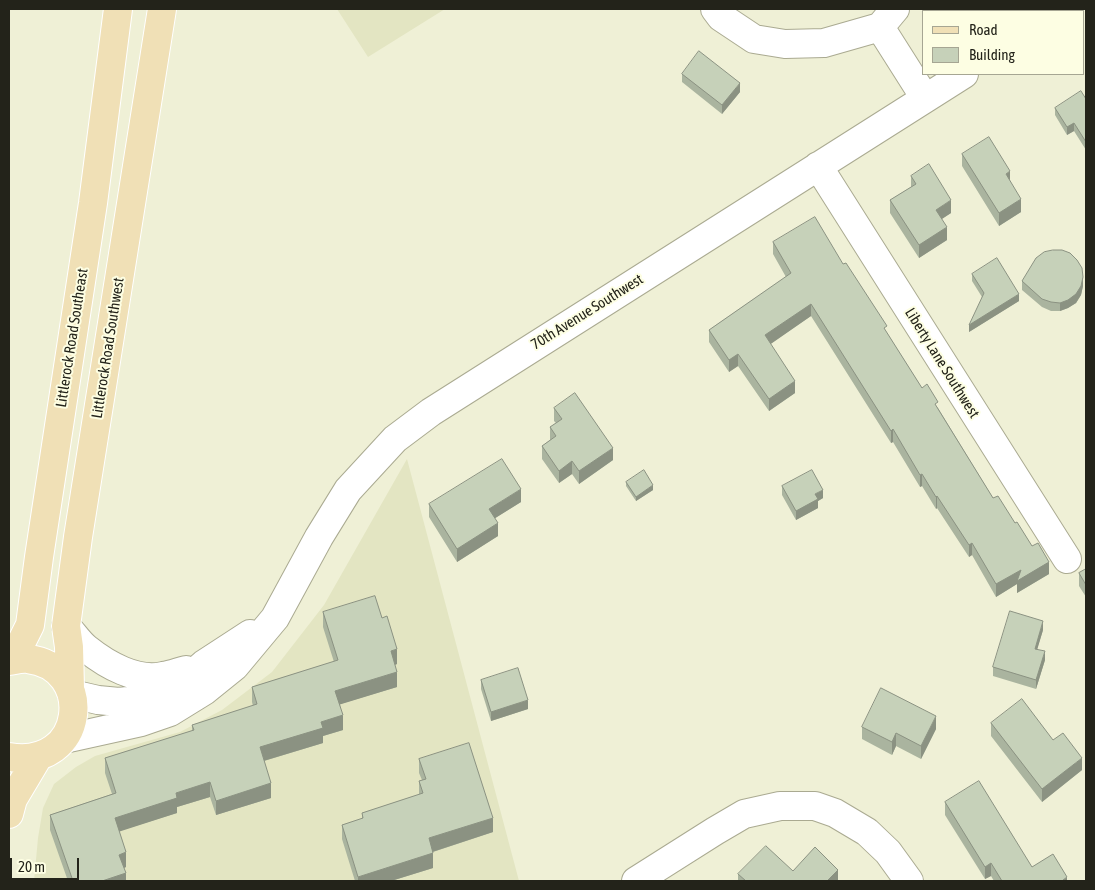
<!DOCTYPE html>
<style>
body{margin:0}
#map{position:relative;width:1095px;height:890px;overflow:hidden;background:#eff0d6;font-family:"Asap Condensed",sans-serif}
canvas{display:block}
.frame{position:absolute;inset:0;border:10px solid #23231a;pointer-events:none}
.legend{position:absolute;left:922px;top:10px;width:162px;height:65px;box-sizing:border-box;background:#fdfee3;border:1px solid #a6a693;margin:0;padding:6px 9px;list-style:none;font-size:15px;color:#23231a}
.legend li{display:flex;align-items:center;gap:10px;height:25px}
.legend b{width:25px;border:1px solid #a6a693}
.scale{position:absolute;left:10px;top:858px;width:69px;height:22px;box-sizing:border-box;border:2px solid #23231a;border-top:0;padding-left:6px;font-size:15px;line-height:18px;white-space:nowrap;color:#23231a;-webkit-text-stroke:4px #fdfee3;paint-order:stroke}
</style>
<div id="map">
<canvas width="1095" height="890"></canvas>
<div class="frame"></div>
<ul class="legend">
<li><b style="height:6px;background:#f0e0b6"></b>Road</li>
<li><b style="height:14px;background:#c6d1b9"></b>Building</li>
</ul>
<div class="scale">20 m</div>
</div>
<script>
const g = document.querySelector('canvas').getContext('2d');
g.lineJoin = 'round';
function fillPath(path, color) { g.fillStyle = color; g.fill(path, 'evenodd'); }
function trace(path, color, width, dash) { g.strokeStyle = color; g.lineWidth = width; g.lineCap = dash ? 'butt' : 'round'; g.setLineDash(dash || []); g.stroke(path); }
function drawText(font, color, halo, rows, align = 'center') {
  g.font = font + ' "Asap Condensed",sans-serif'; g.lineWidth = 4; g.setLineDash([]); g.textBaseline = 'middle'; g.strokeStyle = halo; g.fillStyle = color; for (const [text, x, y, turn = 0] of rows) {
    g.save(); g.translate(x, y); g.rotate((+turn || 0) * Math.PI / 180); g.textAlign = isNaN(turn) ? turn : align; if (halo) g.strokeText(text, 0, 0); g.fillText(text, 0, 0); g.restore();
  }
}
fillPath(new Path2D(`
 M 337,9 L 445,9 L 368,57 Z
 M 407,459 L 519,881 L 34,881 L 38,838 L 43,808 L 54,784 L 76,767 L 95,756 L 180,732 L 222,710 L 272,672 L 324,605 Z`), '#e3e5c2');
const minor = new Path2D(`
 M 715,9 L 721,17 L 754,39 L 785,44 L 824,43 L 880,27 L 895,9
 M 1065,11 L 1069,9
 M 880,27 L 925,98
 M 818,166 L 1067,559
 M 66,626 C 73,633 79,643 87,649 C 107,665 137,682 163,676 C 171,675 178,672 186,670
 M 72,694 L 98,700 L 119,702 L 137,700 L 153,696 L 181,684 L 204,664 L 250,634
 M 64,739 L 141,722 L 170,712 L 204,691 L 235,666 L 275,618 L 319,537 L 348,490 L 395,439 L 431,412 L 964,74
 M 636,881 L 715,831 L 744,814 L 780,806 L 815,806 L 835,813 L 867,832 L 888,852 L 909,881`);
const major = new Path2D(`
 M 9,660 L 20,645 L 30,625 L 39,557 L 93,203 L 118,9
 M 9,661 C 15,660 22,658 28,659 C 96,667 86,770 9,757
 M 70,689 L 69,647 L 66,626 L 78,537 L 162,9
 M 9,814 L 13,799 L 38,757`);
trace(minor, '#aaaa91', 30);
trace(major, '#fff', 30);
trace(minor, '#fff', 28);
trace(major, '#f0e0b6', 28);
fillPath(new Path2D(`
 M 682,74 L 740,92 L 722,114 L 682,82 Z
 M 1086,99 L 1086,150 L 1074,131 L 1067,135 L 1055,115 L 1055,108 Z
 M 962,154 L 1010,182 L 1021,212 L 999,226 L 962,166 Z
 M 911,176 L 951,213 L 941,219 L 947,240 L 919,258 L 890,213 L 890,200 L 911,187 Z
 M 773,242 L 843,264 L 922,388 L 938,408 L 993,498 L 1015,523 L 1049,574 L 1017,593 L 1017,584 L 996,597 L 972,555 L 969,557 L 937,508 L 936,509 L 922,486 L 920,487 L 893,442 L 891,443 L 811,316 L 770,344 L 795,393 L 769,411 L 738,366 L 729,372 L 709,342 L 709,330 L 786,277 L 773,254 Z
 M 972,274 L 1019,301 L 969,332 L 982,297 L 972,281 Z
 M 1022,281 L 1083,286 L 1081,295 L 1076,303 L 1068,308 L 1060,311 L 1051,311 L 1042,307 L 1022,290 Z
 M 554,408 L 613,460 L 579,484 L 572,474 L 559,483 L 542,459 L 542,446 L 550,440 L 550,427 L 556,423 L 554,421 Z
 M 626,482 L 653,490 L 636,501 L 626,486 Z
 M 782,486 L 823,498 L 818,501 L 818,508 L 796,520 L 782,495 Z
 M 521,502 L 495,518 L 498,536 L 457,562 L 429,517 L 429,504 Z
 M 1086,569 L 1086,597 L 1079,586 L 1079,573 Z
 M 323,612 L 382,618 L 397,664 L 395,665 L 397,687 L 340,704 L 343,730 L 323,736 L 323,743 L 264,761 L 271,798 L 216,815 L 210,797 L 177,807 L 177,813 L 119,831 L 126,867 L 124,868 L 126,881 L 68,881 L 50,830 L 50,815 L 112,794 L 105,773 L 105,758 L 192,731 L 192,725 L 253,706 L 252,702 L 252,687 L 334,662 L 323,627 Z
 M 1043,630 L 1037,649 L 1045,660 L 1036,689 L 993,676 L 993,667 Z
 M 481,680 L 528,709 L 491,721 L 481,689 Z
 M 991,723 L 1053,740 L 1082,770 L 1042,802 L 991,736 Z
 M 862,727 L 936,729 L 921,759 L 896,746 L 892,755 L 862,739 Z
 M 419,759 L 493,832 L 433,852 L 433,868 L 391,881 L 355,881 L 342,839 L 342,825 L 362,819 L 362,813 L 419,795 L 419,781 L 422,780 L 419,773 Z
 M 945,802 L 1032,867 L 1067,881 L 994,881 L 991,876 L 985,879 L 945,815 Z
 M 793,871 L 838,881 L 738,881 L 738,874 Z`), '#aab49f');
fillPath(new Path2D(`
 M 740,83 L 740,92 L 722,114 L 722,105 Z
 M 1074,123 L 1074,131 L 1067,135 L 1067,127 Z
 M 1010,171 L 1010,184 L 1006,174 Z
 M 1021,199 L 1021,212 L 999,226 L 999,213 Z
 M 951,200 L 951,213 L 936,223 L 936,210 Z
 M 947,227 L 947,240 L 919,258 L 919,245 Z
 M 1083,277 L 1083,286 L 1081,295 L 1076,303 L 1068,308 L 1060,311 L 1060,303 Z
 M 1019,294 L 1019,301 L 969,332 L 969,325 Z
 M 811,304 L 811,316 L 765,348 L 765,335 Z
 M 738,354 L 738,366 L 729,372 L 729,360 Z
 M 795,381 L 795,393 L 769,411 L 769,399 Z
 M 893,429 L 893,442 L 891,443 L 891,431 Z
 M 613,448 L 613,460 L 579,484 L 579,471 Z
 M 572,461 L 572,474 L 559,483 L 559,471 Z
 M 922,474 L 922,486 L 920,487 L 920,475 Z
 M 653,485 L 653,490 L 636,501 L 636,497 Z
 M 521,489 L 521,502 L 489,522 L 489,509 Z
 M 823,490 L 823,498 L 818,501 L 818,508 L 796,520 L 796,511 L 815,494 Z
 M 937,496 L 937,508 L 936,509 L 936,497 Z
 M 498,523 L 498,536 L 457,562 L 457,549 Z
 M 972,543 L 972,555 L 969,557 L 969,545 Z
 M 1049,562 L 1049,574 L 1017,593 L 1017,584 L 996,597 L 996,584 L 1021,570 Z
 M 1043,621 L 1043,630 L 1035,657 L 1035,649 Z
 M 397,649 L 397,664 L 391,666 L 391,651 Z
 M 1045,651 L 1045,660 L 1036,689 L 1036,680 Z
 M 397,672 L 397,687 L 335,706 L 335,691 Z
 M 528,700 L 528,709 L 491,721 L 491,712 Z
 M 343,715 L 343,730 L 323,736 L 323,743 L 260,762 L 260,747 L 321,722 Z
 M 936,716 L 936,729 L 921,759 L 921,746 Z
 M 896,733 L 896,746 L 892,755 L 892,742 Z
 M 1082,758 L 1082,770 L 1042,802 L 1042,789 Z
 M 210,782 L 210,797 L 177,807 L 177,813 L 115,833 L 115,818 L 176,793 Z
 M 271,783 L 271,798 L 216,815 L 216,801 Z
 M 493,818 L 493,832 L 429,853 L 429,838 Z
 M 126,852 L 126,867 L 119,870 L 119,855 Z
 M 433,853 L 433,868 L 391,881 L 358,881 L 358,877 Z
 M 991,863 L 991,876 L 985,879 L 985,867 Z
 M 838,870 L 838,881 L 827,881 Z
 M 126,873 L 126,881 L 102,881 Z
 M 1067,877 L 1067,881 L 1063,881 L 1063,880 Z`), '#8b9282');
const building = new Path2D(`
 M 699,51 L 740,83 L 722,105 L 682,74 Z
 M 1081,91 L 1086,99 L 1086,142 L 1074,123 L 1067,127 L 1055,108 Z
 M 989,137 L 1010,171 L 1006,174 L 1021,199 L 999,213 L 962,154 Z
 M 929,164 L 951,200 L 936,210 L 947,227 L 919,245 L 890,200 L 916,184 L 911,176 Z
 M 815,217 L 843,264 L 846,263 L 887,326 L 884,328 L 922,388 L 927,384 L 938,402 L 935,404 L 993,498 L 998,496 L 1015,523 L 1017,522 L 1032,546 L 1038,543 L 1049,562 L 1017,581 L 1021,570 L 996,584 L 972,543 L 969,545 L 937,496 L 936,497 L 922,474 L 920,475 L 893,429 L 891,431 L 811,304 L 765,335 L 795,381 L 769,399 L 738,354 L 729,360 L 709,330 L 791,273 L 773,242 Z
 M 1053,250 L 1062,250 L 1070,253 L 1077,260 L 1082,268 L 1083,277 L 1081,286 L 1076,294 L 1068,300 L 1060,303 L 1051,302 L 1042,299 L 1022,281 L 1036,258 L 1044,252 Z
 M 997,258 L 1019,294 L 969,325 L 984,293 L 972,274 Z
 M 575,393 L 613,448 L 579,471 L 572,461 L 559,471 L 542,446 L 556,436 L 550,427 L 562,419 L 554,408 Z
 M 502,459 L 521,489 L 489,509 L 498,523 L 457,549 L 429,504 Z
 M 644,470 L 653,485 L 636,497 L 626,482 Z
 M 812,470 L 823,490 L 815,494 L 818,499 L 796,511 L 782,486 Z
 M 1086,569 L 1086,585 L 1079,573 Z
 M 375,596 L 382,618 L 387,616 L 397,649 L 391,651 L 397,672 L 335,691 L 343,715 L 321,722 L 323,728 L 260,747 L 271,783 L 216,801 L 210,782 L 176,793 L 177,798 L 115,818 L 126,852 L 119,855 L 126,873 L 102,881 L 73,881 L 50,815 L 116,793 L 105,758 L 194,730 L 192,725 L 257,704 L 252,687 L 338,660 L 323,612 Z
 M 1010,611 L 1043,621 L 1035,649 L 1045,651 L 1036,680 L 993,667 Z
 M 518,668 L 528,700 L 491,712 L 481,680 Z
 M 881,688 L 936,716 L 921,746 L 896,733 L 892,742 L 862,727 Z
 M 1022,699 L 1053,740 L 1063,733 L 1082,758 L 1042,789 L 991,723 Z
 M 469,743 L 493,818 L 429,838 L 433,853 L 358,877 L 342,825 L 363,818 L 362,813 L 423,793 L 419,781 L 426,779 L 419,759 Z
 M 979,781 L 1032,867 L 1053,854 L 1067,877 L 1063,880 L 1063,881 L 1002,881 L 991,863 L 985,867 L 945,802 Z
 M 766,846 L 793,871 L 815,847 L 838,870 L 827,881 L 746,881 L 738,874 Z`);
fillPath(building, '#c6d1b9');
trace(building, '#8b9282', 1);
drawText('15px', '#23231a', '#fdfee3', [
 ["70th Avenue Southwest",587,312,-32],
 ["Littlerock Road Southeast",72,338,-81],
 ["Littlerock Road Southwest",108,348,-81],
 ["Liberty Lane Southwest",942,363,58]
]);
</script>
